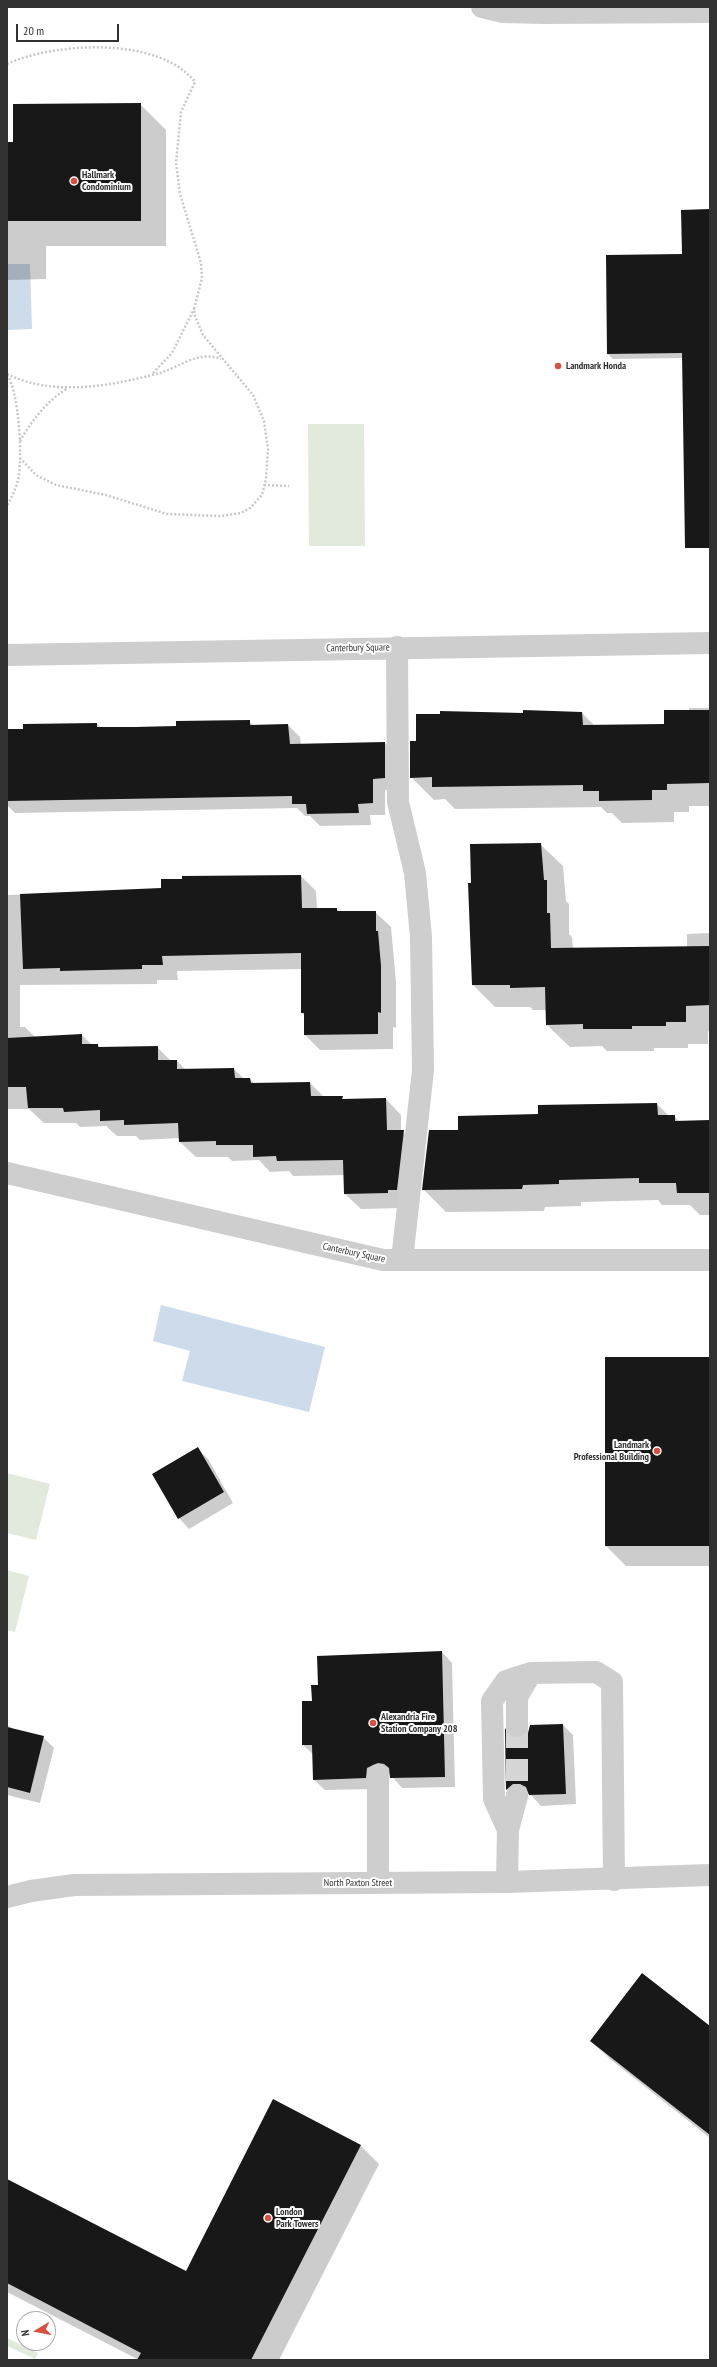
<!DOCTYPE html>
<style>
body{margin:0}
#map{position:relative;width:717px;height:2367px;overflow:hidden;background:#fff;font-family:"PT Sans Narrow",sans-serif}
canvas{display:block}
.frame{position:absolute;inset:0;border:8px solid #313131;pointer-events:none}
.north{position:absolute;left:16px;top:2311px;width:40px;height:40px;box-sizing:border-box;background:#fff;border:1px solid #adadad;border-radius:50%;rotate:260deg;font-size:11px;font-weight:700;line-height:16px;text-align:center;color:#313131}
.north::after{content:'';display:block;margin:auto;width:14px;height:18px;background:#d65144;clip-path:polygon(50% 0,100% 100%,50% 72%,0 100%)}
.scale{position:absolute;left:16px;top:24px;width:103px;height:18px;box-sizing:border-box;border:2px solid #313131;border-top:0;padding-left:5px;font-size:12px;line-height:14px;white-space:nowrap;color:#313131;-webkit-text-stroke:3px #fff;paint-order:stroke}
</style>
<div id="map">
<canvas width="717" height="2367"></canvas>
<div class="frame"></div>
<div class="north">N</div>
<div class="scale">20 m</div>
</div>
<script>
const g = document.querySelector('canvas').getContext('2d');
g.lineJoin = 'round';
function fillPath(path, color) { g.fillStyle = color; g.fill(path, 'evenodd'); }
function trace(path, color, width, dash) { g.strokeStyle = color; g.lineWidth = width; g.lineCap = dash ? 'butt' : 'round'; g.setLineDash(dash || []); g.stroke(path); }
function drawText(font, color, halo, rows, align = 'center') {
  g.font = font + ' "PT Sans Narrow",sans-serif'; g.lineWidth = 4; g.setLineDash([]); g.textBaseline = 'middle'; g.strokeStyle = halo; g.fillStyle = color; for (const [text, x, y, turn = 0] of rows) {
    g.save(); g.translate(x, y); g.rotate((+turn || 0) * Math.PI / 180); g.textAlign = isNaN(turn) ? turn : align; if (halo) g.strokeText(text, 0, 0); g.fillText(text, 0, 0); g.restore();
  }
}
fillPath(new Path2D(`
 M 308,424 L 364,424 L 365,546 L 309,546 Z
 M 7,1473 L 50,1484 L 36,1540 L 7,1533 Z
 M 7,1570 L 29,1576 L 15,1632 L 7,1630 Z
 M 7,2338 L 38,2353 L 35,2359 L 7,2346 Z`), '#e2e9dd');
fillPath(new Path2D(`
 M 7,264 L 30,264 L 32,329 L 7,330 Z
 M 161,1305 L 325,1347 L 309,1412 L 182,1381 L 190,1351 L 153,1341 Z`), '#cedbea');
fillPath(new Path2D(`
 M 140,104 L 166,130 L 166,246 L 46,246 L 46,279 L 7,280 L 7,143 L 14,143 Z
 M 710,210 L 710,546 L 683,358 L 613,359 L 608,354 L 683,255 Z
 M 689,708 L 710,708 L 710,806 L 689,806 L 689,812 L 674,812 L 674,822 L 622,823 L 612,813 L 607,813 L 601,807 L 455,809 L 445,799 L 434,800 L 411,777 L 524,714 L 524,711 L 582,713 L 595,726 L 665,725 L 689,711 Z
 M 250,722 L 254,726 L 288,725 L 300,737 L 301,745 L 385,743 L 397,755 L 397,790 L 385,790 L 385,815 L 370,815 L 371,825 L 320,826 L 310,816 L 305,816 L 297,808 L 15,813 L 7,805 L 7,730 L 97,724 L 101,728 L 177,727 Z
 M 540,844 L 563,866 L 566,901 L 569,904 L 569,934 L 572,937 L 573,949 L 687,947 L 687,934 L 710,933 L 710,1031 L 708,1031 L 708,1044 L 688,1044 L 688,1048 L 654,1048 L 654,1051 L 607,1051 L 602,1046 L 570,1047 L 547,1025 L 547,1010 L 533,1010 L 530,1007 L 495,1007 L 473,985 Z
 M 301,876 L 316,891 L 317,909 L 337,909 L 340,912 L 375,912 L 391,927 L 396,982 L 396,1028 L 393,1027 L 393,1049 L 320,1050 L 305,1035 L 305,1016 L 302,1013 L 302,969 L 177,971 L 178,980 L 157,980 L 157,984 L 20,985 L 20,1027 L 25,1027 L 35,1037 L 82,1035 L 92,1045 L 98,1045 L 101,1048 L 157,1047 L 171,1061 L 177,1061 L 186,1070 L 234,1069 L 244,1079 L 250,1079 L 255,1084 L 310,1083 L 324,1097 L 342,1097 L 345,1100 L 386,1099 L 401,1115 L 401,1131 L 419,1146 L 403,1208 L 361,1209 L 345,1194 L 345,1175 L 293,1176 L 289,1171 L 270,1172 L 259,1160 L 232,1161 L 228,1157 L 196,1157 L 180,1142 L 180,1138 L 140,1140 L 136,1136 L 117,1136 L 106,1126 L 80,1127 L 76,1123 L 44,1123 L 29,1109 L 7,1109 L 7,895 L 162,889 Z
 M 657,1104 L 669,1116 L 674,1116 L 680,1122 L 710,1121 L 710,1215 L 700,1215 L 690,1205 L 662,1205 L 658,1200 L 581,1202 L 581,1206 L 545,1207 L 544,1211 L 446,1212 L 423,1189 L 459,1131 L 539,1115 Z
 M 710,1358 L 710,1566 L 626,1566 L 606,1546 Z
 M 197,1448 L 208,1459 L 233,1503 L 189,1529 L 179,1518 Z
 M 442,1652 L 452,1663 L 455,1787 L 402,1788 L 389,1773 L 378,1779 L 376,1789 L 325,1790 L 314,1780 L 314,1755 L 303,1745 L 313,1702 L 319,1686 Z
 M 7,1725 L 15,1730 L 43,1737 L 54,1748 L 40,1803 L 7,1795 Z
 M 563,1725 L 573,1735 L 576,1804 L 541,1806 L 530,1794 L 524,1794 L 518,1800 L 507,1790 L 506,1731 L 518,1740 Z
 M 710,2027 L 710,2138 L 610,2059 L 591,2041 Z
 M 361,2146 L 379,2164 L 279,2360 L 139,2360 L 7,2292 L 7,2180 L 186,2272 Z`), '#0003');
fillPath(new Path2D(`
 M 141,103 L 141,221 L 7,221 L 7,142 L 13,142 L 13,104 Z
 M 710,209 L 710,548 L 685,548 L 682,353 L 607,354 L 606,255 L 682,254 L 681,210 Z
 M 523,710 L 582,712 L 583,725 L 664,724 L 664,710 L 710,710 L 710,783 L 667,784 L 667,790 L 652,790 L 652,800 L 599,801 L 599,791 L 583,791 L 583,785 L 432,787 L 432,777 L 410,778 L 410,741 L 416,741 L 416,714 L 440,714 L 440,711 L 523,713 Z
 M 250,720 L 250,725 L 288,724 L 290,744 L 385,742 L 385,778 L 373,779 L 373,803 L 358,804 L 359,813 L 307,814 L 306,804 L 292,804 L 292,796 L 7,801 L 7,729 L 23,729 L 23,724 L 97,723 L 97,727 L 135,727 L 176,726 L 176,721 Z
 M 541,843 L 544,880 L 547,880 L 547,913 L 550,913 L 551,948 L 710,946 L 710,1005 L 686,1006 L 686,1022 L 666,1022 L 666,1026 L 632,1026 L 632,1029 L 583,1029 L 583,1024 L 546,1025 L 545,987 L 510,988 L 510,985 L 472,985 L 468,883 L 471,883 L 470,844 Z
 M 301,875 L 302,908 L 337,908 L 337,911 L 376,911 L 376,931 L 378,931 L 381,966 L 381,1013 L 378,1012 L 378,1034 L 304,1035 L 304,1013 L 301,1013 L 301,953 L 162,956 L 163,965 L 142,965 L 142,969 L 60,971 L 60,968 L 23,969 L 20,894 L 161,888 L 161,879 L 182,879 L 182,876 Z
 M 82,1034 L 82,1044 L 98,1044 L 98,1047 L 158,1046 L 158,1060 L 177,1060 L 177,1069 L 234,1068 L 235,1078 L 250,1078 L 251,1083 L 310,1082 L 311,1096 L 343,1096 L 342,1099 L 386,1098 L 387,1130 L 404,1130 L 397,1190 L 388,1190 L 388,1193 L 344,1194 L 343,1160 L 277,1161 L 276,1156 L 253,1157 L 253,1145 L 216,1145 L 216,1141 L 179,1142 L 178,1123 L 124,1125 L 124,1120 L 100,1121 L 100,1110 L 64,1112 L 63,1108 L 28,1108 L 26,1087 L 7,1087 L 7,1038 Z
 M 657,1103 L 658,1115 L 675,1115 L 675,1121 L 710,1120 L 710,1193 L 677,1193 L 676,1183 L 639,1183 L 639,1178 L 559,1180 L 559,1184 L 523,1185 L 522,1189 L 422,1190 L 429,1130 L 458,1130 L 458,1116 L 538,1114 L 538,1105 Z
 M 605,1357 L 710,1357 L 710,1546 L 605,1546 Z
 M 198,1447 L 224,1492 L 178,1519 L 152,1474 Z
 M 442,1651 L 445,1777 L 390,1778 L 389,1768 L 384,1764 L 378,1763 L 367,1768 L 366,1778 L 313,1780 L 312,1745 L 302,1745 L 302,1701 L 312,1701 L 311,1685 L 318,1685 L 317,1656 Z
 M 563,1724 L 566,1794 L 529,1795 L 526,1787 L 520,1784 L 513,1784 L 506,1790 L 505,1728 L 510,1737 L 517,1738 L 528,1733 L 530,1725 Z
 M 7,1727 L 44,1736 L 30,1793 L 7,1787 Z
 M 642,1973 L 710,2026 L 710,2135 L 590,2041 Z
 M 273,2099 L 361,2145 L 251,2360 L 137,2360 L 141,2353 L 7,2283 L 7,2179 L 186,2271 Z`), '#181818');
trace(new Path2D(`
 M 517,1726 L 517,1796`), '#d6d6d6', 22, [22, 11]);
trace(new Path2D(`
 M 7,64 C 55,42 159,36 195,82 L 181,112 L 176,163 L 180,194 L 201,263 L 202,278 L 194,309 L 195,316 L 203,335 L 253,395 L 264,421 L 268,449 L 266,479 L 262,495 L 250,508 L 241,513 L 221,516 L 167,514 L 106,495 L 56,485 L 36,475 L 20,458
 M 153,373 L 172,353 L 194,309
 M 7,374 C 54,397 110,386 160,373 C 179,367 200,350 221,359
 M 7,375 C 19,390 23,461 18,480 C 16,489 11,498 7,506
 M 20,441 C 31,422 47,400 67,389
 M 264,485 L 289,486`), '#c8c8c8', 2.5, [2, 2]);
trace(new Path2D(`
 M 482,7 L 503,12 L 545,13 L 710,12
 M 397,647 L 398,802 L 415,873 L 421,937 L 423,1070 L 402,1260
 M 7,655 L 710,643
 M 7,1173 L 383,1260 L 710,1260
 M 517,1726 L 517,1697 L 531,1673
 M 508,1830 L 517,1796
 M 507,1882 L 508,1830 L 494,1799 L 492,1701 L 506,1681 L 531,1673 L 596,1672 L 612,1682 L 614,1880
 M 378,1883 L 378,1775
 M 7,1897 L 31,1891 L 74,1885 L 507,1882 L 710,1875`), '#cecece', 22);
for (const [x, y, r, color] of [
 [74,181,4,"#d65144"],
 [558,366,4,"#d65144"],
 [657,1451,4,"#d65144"],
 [373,1723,4,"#d65144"],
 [268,2218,4,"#d65144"]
]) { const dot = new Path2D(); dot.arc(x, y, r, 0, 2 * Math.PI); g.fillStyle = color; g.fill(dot); trace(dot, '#fff', 1.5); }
drawText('bold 10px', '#313131', '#fff', [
 ["Hallmark",82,175],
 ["Condominium",82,187],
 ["Landmark Honda",566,366],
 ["Landmark",649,1445,"right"],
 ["Professional Building",649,1457,"right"],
 ["Alexandria Fire",381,1717],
 ["Station Company 208",381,1729],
 ["London",276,2212],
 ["Park Towers",276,2224]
], 'left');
drawText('10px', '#313131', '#fff', [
 ["Canterbury Square",358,648,-1],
 ["Canterbury Square",354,1253,12],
 ["North Paxton Street",358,1883]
]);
</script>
